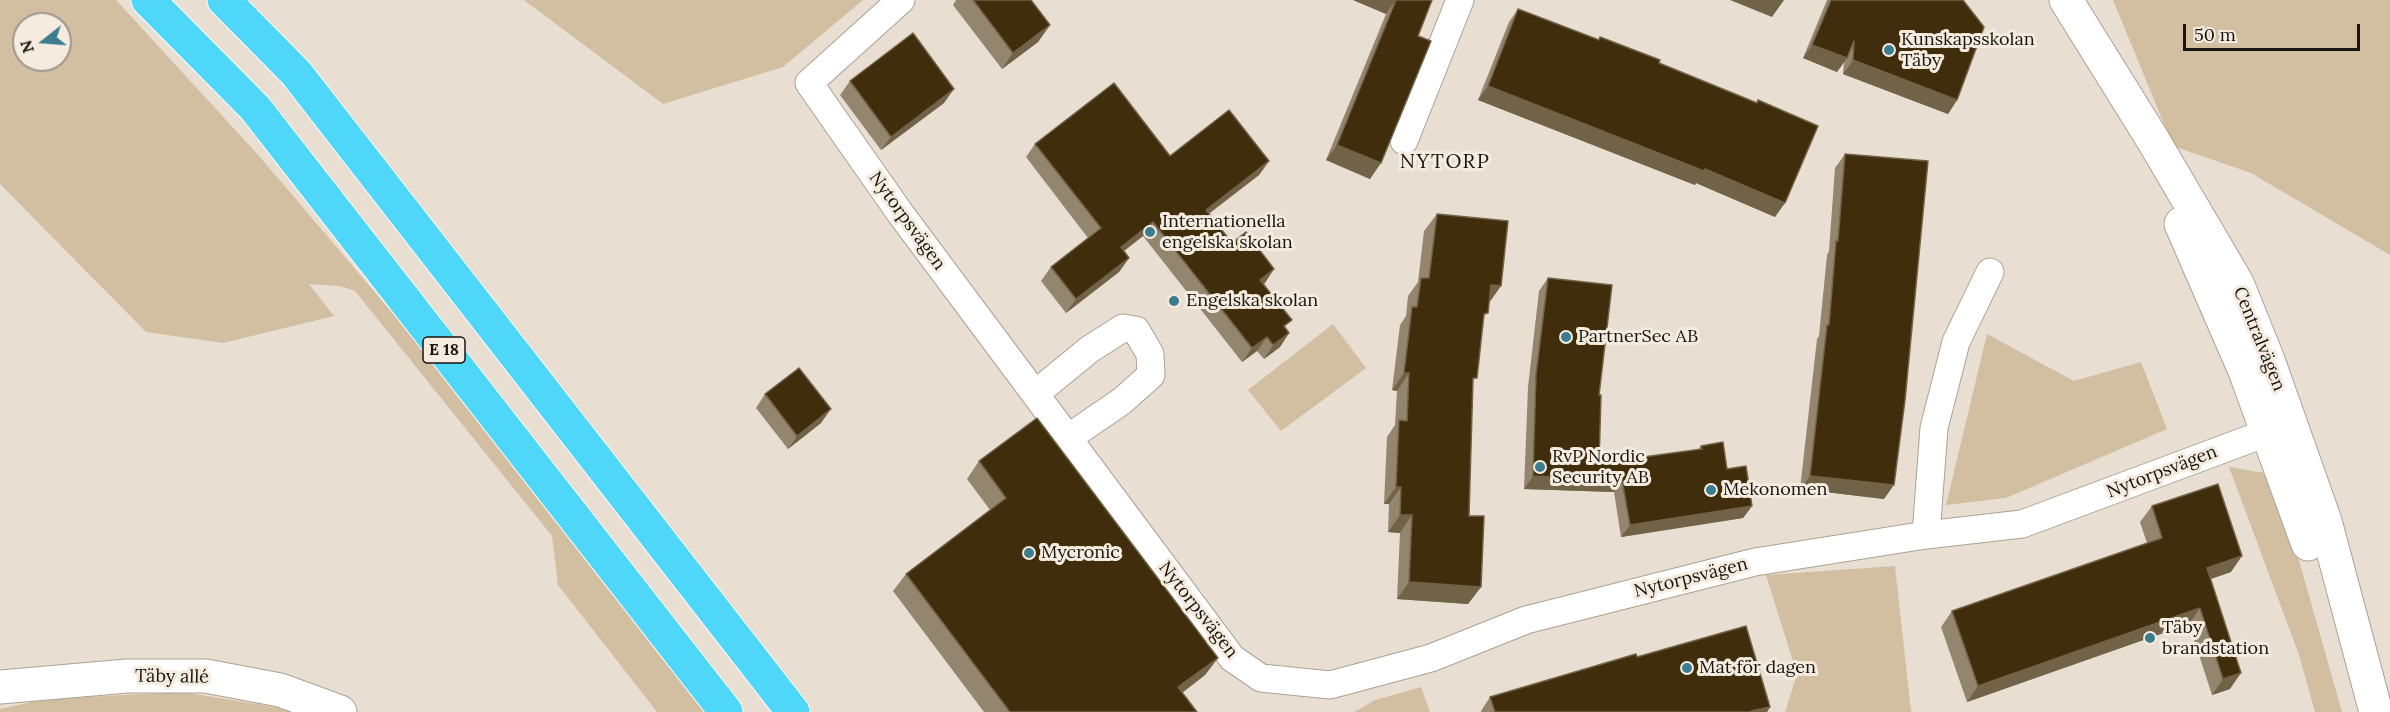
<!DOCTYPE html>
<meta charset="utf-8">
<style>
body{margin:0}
#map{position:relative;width:2390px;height:712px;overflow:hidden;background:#e8dfd2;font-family:Lora,serif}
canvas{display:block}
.north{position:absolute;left:12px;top:12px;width:60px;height:60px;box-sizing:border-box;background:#f5ecdf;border:2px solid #9d968c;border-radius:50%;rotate:253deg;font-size:16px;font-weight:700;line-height:24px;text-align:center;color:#181510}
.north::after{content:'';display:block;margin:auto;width:21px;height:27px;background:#3b7d8e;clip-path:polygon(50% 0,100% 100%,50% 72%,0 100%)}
.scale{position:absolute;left:2183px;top:24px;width:177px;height:27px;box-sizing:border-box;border:3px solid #181510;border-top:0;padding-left:8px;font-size:18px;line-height:21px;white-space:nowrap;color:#181510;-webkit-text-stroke:4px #f5ecdf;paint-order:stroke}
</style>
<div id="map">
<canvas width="2390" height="712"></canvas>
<div class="north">N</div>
<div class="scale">50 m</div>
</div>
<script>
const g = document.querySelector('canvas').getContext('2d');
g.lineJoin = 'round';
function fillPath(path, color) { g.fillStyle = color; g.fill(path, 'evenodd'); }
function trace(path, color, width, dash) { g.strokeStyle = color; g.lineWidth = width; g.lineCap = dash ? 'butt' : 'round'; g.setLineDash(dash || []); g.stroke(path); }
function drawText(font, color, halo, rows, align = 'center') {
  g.font = font + ' Lora,serif'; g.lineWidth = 6; g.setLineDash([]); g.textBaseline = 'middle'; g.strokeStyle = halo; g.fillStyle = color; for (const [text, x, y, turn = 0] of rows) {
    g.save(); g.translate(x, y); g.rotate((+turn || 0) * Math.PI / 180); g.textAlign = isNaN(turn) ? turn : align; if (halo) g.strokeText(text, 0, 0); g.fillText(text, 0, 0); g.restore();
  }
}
fillPath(new Path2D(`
 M 0,0 L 116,0 L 260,157 L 446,376 L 708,712 L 657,712 L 558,585 L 552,536 L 355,291 L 340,286 L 309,284 L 334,316 L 223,343 L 146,332 L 0,184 ZM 24,24 L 60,24 L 60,60 L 24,60 Z
 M 524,0 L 863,0 L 783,67 L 663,104 Z
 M 2113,0 L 2390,0 L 2390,255 L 2251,173 L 2173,146 Z
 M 1333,324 L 1366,368 L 1281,431 L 1248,390 Z
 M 1987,334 L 2074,381 L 2141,362 L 2167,429 L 2006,498 L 1946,505 Z
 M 2229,467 L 2264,473 L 2292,536 L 2342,712 L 2315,712 L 2299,655 Z
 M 1895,566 L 1911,711 L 1913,712 L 1785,712 L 1797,674 L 1766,575 Z
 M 1421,687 L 1430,712 L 1354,712 L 1375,700 Z
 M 183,692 L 305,712 L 0,712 L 0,709 L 45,699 Z`), '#d2bfa1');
const street = new Path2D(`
 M 901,0 L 809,83 L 900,213 L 1232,658 L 1261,678 L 1330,685 L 1431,658 L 1526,620 L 1755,562 L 1926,535 L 2022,524 L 2285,426
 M 1404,141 L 1460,0
 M 1035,394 L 1090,349 L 1123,328 L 1136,330 L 1150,354 L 1151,375 L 1122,401 L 1068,438
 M 1926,535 L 1934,428 L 1956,342 L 1990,272`);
const secondary = new Path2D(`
 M 2066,0 L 2153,140 L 2237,283 L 2268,360 L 2325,521 L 2376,712
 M 2181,224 L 2245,371 L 2308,544
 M 0,687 L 127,676 L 206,676 L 280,690 L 340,712`);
const highway = new Path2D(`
 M 148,0 L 255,108 L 726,712
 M 224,0 L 296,73 L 793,712`);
trace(street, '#aaa295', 29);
trace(secondary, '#aaa295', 35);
trace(highway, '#fff', 35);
trace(street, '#fff', 27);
trace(secondary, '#fff', 33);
trace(highway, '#4ed7f9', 33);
fillPath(new Path2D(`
 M 956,0 L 1031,0 L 1050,25 L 1038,42 L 1002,69 L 953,5 Z
 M 1353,0 L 1432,0 L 1418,36 L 1370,179 L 1326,160 L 1386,14 Z
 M 1827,0 L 1963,0 L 1957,100 L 1948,114 L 1843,74 L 1844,62 L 1837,72 L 1803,58 Z
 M 1518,9 L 1598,40 L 1600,37 L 1659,63 L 1757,103 L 1758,100 L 1775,217 L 1696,183 L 1695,185 L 1478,100 L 1509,22 Z
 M 850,81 L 944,103 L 881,150 L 840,95 Z
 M 1035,144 L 1170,156 L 1269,161 L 1259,175 L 1209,214 L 1232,243 L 1274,269 L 1263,284 L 1286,329 L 1289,333 L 1280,347 L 1264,359 L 1257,351 L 1242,362 L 1143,236 L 1124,251 L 1129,258 L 1119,272 L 1066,313 L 1041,281 L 1051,267 L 1088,238 L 1026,157 Z
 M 1845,154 L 1884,499 L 1800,489 L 1817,339 L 1819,336 L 1827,255 L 1829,251 L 1835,168 Z
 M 1437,214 L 1489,303 L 1483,320 L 1473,384 L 1469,516 L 1481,587 L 1468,604 L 1397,599 L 1400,533 L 1388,532 L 1389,504 L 1384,504 L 1387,437 L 1395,425 L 1397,391 L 1392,390 L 1400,325 L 1406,316 L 1408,296 L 1418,282 L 1424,231 Z
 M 1548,278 L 1599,395 L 1599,463 L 1698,450 L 1701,446 L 1727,469 L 1752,506 L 1743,518 L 1621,537 L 1614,492 L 1524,489 L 1528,387 L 1539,291 Z
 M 765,394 L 821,423 L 788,449 L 756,408 Z
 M 979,461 L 1218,658 L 1205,675 L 1182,693 L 1197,712 L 984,712 L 893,591 L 906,574 L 990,510 L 967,479 Z
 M 2152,506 L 2231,572 L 2210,579 L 2230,689 L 2212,695 L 2189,624 L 1967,702 L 1941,627 L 1952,611 L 2147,543 L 2140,522 Z
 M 1637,657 L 1770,707 L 1767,712 L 1481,712 L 1481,711 L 1490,697 Z`), '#94866e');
fillPath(new Path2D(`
 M 1353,0 L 1396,0 L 1386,14 Z
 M 1730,0 L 1784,0 L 1772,17 Z
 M 1050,25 L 1038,42 L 1002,69 L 1013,53 Z
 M 1812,45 L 1847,58 L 1837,72 L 1803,58 Z
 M 1853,60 L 1957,100 L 1948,114 L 1843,74 Z
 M 1488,86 L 1705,169 L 1785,203 L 1775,217 L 1696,183 L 1695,185 L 1478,100 Z
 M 954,89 L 944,103 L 881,150 L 891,137 Z
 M 1337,145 L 1381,163 L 1370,179 L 1326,160 Z
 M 1269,161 L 1259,175 L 1196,223 L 1206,210 Z
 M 1153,222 L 1143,236 L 1111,261 L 1121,247 Z
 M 1129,258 L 1119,272 L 1066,313 L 1076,299 Z
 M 1274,269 L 1265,283 L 1251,294 L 1260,280 Z
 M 1491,285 L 1501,286 L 1489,303 Z
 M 1289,333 L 1280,347 L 1264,359 L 1273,345 Z
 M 1267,337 L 1257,351 L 1242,362 L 1252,348 Z
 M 1404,373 L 1409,373 L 1397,391 L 1392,390 Z
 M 831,409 L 821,423 L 788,449 L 797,436 Z
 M 1533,476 L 1622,480 L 1614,492 L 1524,489 Z
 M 1810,476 L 1894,485 L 1884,499 L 1800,489 Z
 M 1396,487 L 1401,487 L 1389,504 L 1384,504 Z
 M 1752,506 L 1743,518 L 1621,537 L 1630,525 Z
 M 1400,515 L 1412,515 L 1400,533 L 1388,532 Z
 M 2242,556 L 2231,572 L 2196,584 L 2207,568 Z
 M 1409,582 L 1481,587 L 1468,604 L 1397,599 Z
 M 2200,608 L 2189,624 L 1967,702 L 1978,686 Z
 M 1218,658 L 1205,675 L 1166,705 L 1178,687 Z
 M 2241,673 L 2230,689 L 2212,695 L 2223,679 Z
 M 1770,707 L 1767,712 L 1750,712 L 1751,711 Z`), '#726247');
const building = new Path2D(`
 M 973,0 L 1031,0 L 1050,25 L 1013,53 Z
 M 1396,0 L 1432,0 L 1418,36 L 1431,41 L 1381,163 L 1337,145 Z
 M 1831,0 L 1963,0 L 1984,27 L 1957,100 L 1853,60 L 1854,41 L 1847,58 L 1812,45 Z
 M 1518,9 L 1599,40 L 1600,37 L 1660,60 L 1659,63 L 1757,103 L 1758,100 L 1818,126 L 1785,203 L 1705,169 L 1704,171 L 1488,86 Z
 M 913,33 L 954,89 L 891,137 L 850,81 Z
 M 1114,83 L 1170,156 L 1229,110 L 1269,161 L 1206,210 L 1232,243 L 1246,232 L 1274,269 L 1260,280 L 1292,320 L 1284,326 L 1289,333 L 1273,345 L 1267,337 L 1252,348 L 1153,222 L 1121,247 L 1129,258 L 1076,299 L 1051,267 L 1101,228 L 1035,144 Z
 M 1845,154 L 1928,161 L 1905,400 L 1894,485 L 1810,476 L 1827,325 L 1829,325 L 1836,241 L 1838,241 Z
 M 1437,214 L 1508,221 L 1501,286 L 1491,285 L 1488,313 L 1484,314 L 1477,378 L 1473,378 L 1469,516 L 1484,516 L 1481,587 L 1409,582 L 1412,515 L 1400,515 L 1401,487 L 1396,487 L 1399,420 L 1407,421 L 1409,373 L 1404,373 L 1412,307 L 1417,307 L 1421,278 L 1429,278 Z
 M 1548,278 L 1612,285 L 1599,395 L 1601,395 L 1599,463 L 1702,449 L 1701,446 L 1723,442 L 1727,469 L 1746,466 L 1752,506 L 1630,525 L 1622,480 L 1533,476 L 1536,375 Z
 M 799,368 L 831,409 L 797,436 L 765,394 Z
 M 1037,418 L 1218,658 L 1178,687 L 1197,712 L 1010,712 L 906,574 L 1006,498 L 979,461 Z
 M 2218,484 L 2242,556 L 2207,568 L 2241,673 L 2223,679 L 2200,608 L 1978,686 L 1952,611 L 2162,538 L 2152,506 Z
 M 1746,626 L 1770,707 L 1751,711 L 1751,712 L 1495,712 L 1490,697 L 1636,654 L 1637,657 Z`);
fillPath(building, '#3f2d0b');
trace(building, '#726247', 1.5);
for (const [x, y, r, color] of [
 [1889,50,6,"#3b7d8e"],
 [1150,232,6,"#3b7d8e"],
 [1174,301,6,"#3b7d8e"],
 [1566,337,6,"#3b7d8e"],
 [1540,467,6,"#3b7d8e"],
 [1711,490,6,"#3b7d8e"],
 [1029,553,6,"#3b7d8e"],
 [2150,638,6,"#3b7d8e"],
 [1687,668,6,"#3b7d8e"]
]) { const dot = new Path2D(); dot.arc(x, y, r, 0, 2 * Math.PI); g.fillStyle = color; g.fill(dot); trace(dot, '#f5ecdf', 2); }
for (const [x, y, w] of [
 [444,350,42]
]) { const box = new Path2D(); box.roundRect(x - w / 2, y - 13, w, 26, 4.5); g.fillStyle = '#f5ecdf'; g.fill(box); trace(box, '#181510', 1.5); }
drawText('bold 16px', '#181510', null, [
 ["E 18",444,350]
]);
drawText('18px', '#181510', '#f5ecdf', [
 ["Kunskapsskolan",1901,40],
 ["Täby",1901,61],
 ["Internationella",1162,222],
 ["engelska skolan",1162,243],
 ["Engelska skolan",1186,301],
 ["PartnerSec AB",1578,337],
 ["RvP Nordic",1552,457],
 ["Security AB",1552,478],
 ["Mekonomen",1723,490],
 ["Mycronic",1041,553],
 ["Täby",2162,628],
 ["brandstation",2162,649],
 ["Mat för dagen",1699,668]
], 'left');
drawText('18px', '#181510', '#f5ecdf', [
 ["Nytorpsvägen",907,221,54],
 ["Centralvägen",2259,339,68],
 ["Nytorpsvägen",2162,472,-21],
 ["Nytorpsvägen",1691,578,-14],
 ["Nytorpsvägen",1198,610,52],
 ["Täby allé",172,677,1]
]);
g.letterSpacing = '1.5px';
drawText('20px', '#181510', '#f5ecdf', [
 ["NYTORP",1445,162]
]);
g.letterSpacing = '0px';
</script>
